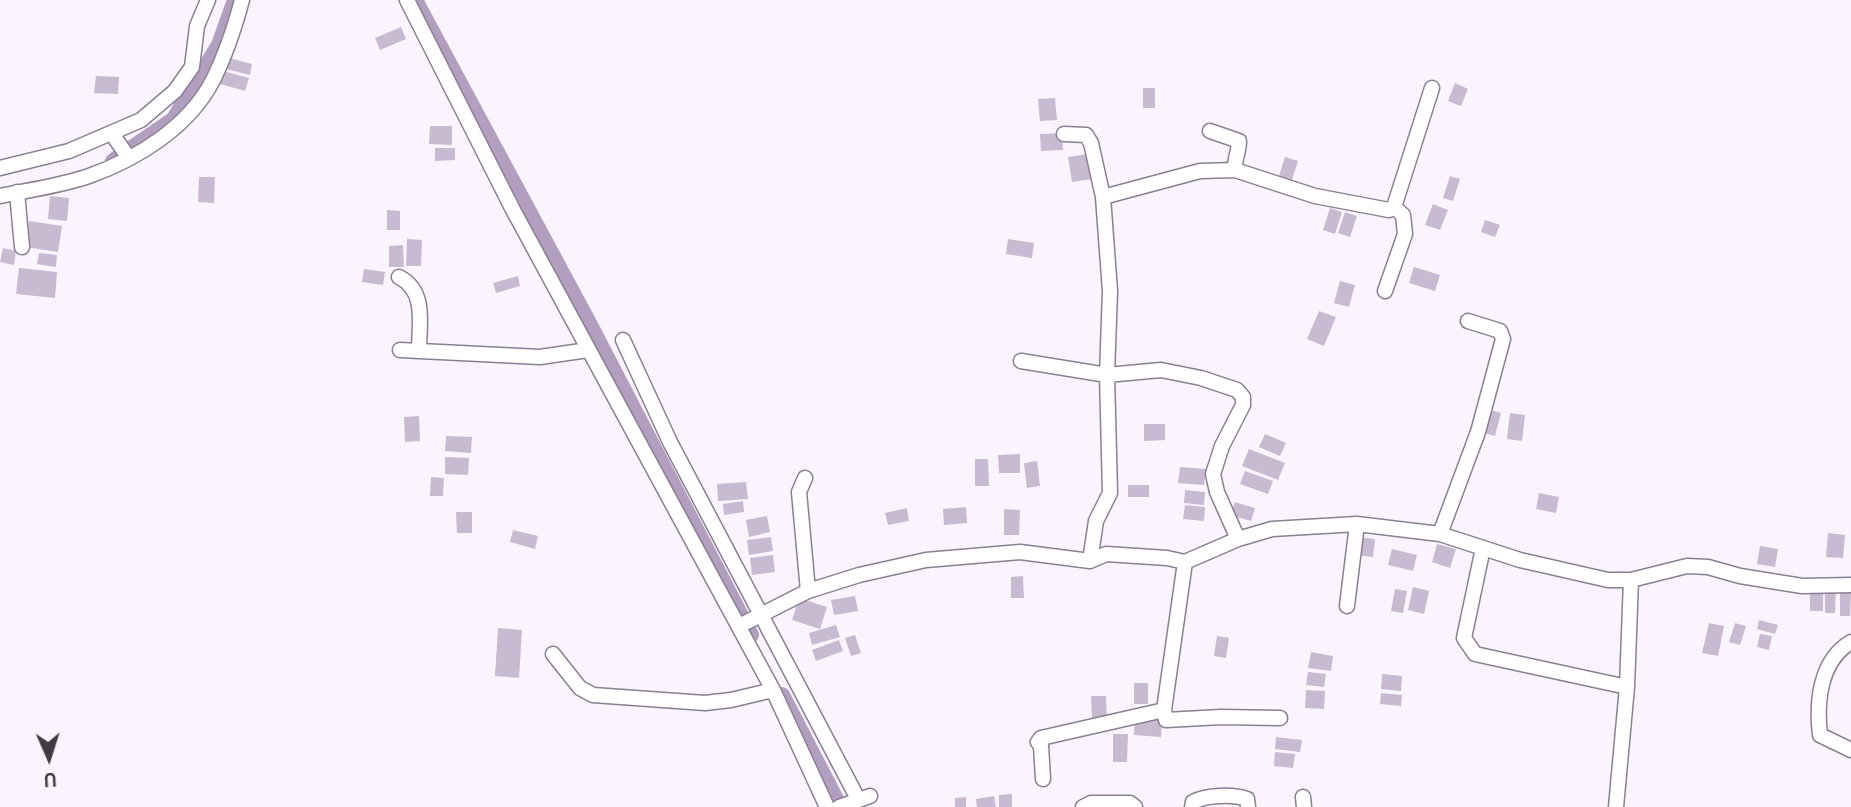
<!DOCTYPE html>
<style>
body{margin:0}
#map{position:relative;width:1851px;height:807px;overflow:hidden;background:#f9f4fd;font-family:"Space Grotesk",sans-serif}
canvas{display:block}
.north{position:absolute;left:14px;top:723px;width:70px;height:70px;-webkit-text-stroke:5px #f9f4fd;paint-order:stroke;rotate:177deg;font-size:19px;font-weight:700;line-height:28px;text-align:center;color:#3f3a43}
.north::after{content:'';display:block;margin:auto;width:24px;height:32px;background:#3f3a43;clip-path:polygon(50% 0,100% 100%,50% 72%,0 100%)}
</style>
<div id="map">
<canvas width="1851" height="807"></canvas>
<div class="north">U</div>
</div>
<script>
const g = document.querySelector('canvas').getContext('2d');
g.lineJoin = 'round';
function trace(path, color, width, dash) { g.strokeStyle = color; g.lineWidth = width; g.lineCap = dash ? 'butt' : 'round'; g.setLineDash(dash || []); g.stroke(path); }
function fillPath(path, color) { g.fillStyle = color; g.fill(path, 'evenodd'); }
trace(new Path2D(`
 M 415,0 L 589,323 L 751,635
 M 113,161 L 174,119 L 219,45 L 235,0
 M 782,695 L 840,807`), '#b29fbf', 16);
fillPath(new Path2D(`
 M 401,27 L 406,39 L 380,50 L 375,38 Z
 M 229,58 L 252,64 L 250,75 L 226,69 Z
 M 223,71 L 249,78 L 245,91 L 220,84 Z
 M 96,76 L 119,77 L 118,94 L 94,93 Z
 M 1455,83 L 1468,89 L 1461,106 L 1448,101 Z
 M 1143,88 L 1155,88 L 1155,108 L 1143,108 Z
 M 1055,98 L 1057,120 L 1040,121 L 1038,99 Z
 M 430,126 L 452,126 L 452,145 L 429,144 Z
 M 1062,133 L 1063,150 L 1041,151 L 1040,134 Z
 M 435,148 L 455,148 L 455,160 L 435,161 Z
 M 1088,154 L 1092,179 L 1072,182 L 1068,157 Z
 M 1285,157 L 1298,161 L 1292,180 L 1279,176 Z
 M 1450,176 L 1460,179 L 1453,201 L 1443,198 Z
 M 199,177 L 215,177 L 214,203 L 198,202 Z
 M 50,196 L 69,198 L 67,221 L 48,219 Z
 M 1433,204 L 1448,210 L 1440,230 L 1425,225 Z
 M 1330,208 L 1342,212 L 1335,234 L 1323,230 Z
 M 387,210 L 400,211 L 400,230 L 387,230 Z
 M 1345,212 L 1357,216 L 1350,237 L 1338,233 Z
 M 1485,220 L 1500,225 L 1495,237 L 1481,232 Z
 M 29,221 L 62,226 L 58,252 L 26,247 Z
 M 407,239 L 422,240 L 421,266 L 406,266 Z
 M 1008,239 L 1034,243 L 1032,258 L 1006,254 Z
 M 403,245 L 404,267 L 389,267 L 389,246 Z
 M 3,248 L 16,251 L 14,265 L 0,262 Z
 M 39,253 L 57,255 L 56,267 L 37,264 Z
 M 1414,267 L 1440,275 L 1435,291 L 1409,283 Z
 M 19,268 L 57,272 L 55,298 L 16,294 Z
 M 364,269 L 385,272 L 383,285 L 362,282 Z
 M 518,276 L 520,286 L 496,293 L 493,283 Z
 M 1340,281 L 1355,285 L 1349,307 L 1334,303 Z
 M 1319,311 L 1336,317 L 1324,346 L 1307,339 Z
 M 1487,409 L 1501,413 L 1495,436 L 1481,432 Z
 M 1510,413 L 1525,415 L 1522,441 L 1507,439 Z
 M 419,416 L 420,441 L 405,442 L 404,417 Z
 M 1144,424 L 1165,424 L 1165,440 L 1144,441 Z
 M 1265,434 L 1286,443 L 1280,456 L 1259,447 Z
 M 446,436 L 472,437 L 471,453 L 445,451 Z
 M 1249,449 L 1285,463 L 1278,480 L 1242,466 Z
 M 1020,454 L 1020,473 L 999,473 L 998,455 Z
 M 445,457 L 469,458 L 468,475 L 445,474 Z
 M 975,459 L 988,459 L 989,486 L 975,486 Z
 M 1037,461 L 1040,486 L 1027,488 L 1024,463 Z
 M 1180,467 L 1206,469 L 1204,485 L 1178,483 Z
 M 1245,471 L 1273,481 L 1268,494 L 1240,484 Z
 M 431,477 L 444,478 L 443,496 L 430,496 Z
 M 746,482 L 748,499 L 718,501 L 717,484 Z
 M 1128,485 L 1149,485 L 1149,497 L 1128,497 Z
 M 1185,490 L 1205,492 L 1204,505 L 1184,503 Z
 M 1539,493 L 1559,497 L 1556,513 L 1536,509 Z
 M 743,501 L 744,512 L 724,515 L 723,504 Z
 M 1235,502 L 1255,508 L 1251,521 L 1230,515 Z
 M 1185,505 L 1205,507 L 1204,521 L 1183,519 Z
 M 966,507 L 967,523 L 944,525 L 943,509 Z
 M 907,508 L 909,521 L 888,525 L 885,513 Z
 M 1004,509 L 1020,510 L 1019,535 L 1004,535 Z
 M 456,512 L 472,512 L 472,533 L 457,533 Z
 M 767,516 L 770,532 L 749,537 L 746,520 Z
 M 513,530 L 538,536 L 535,549 L 510,542 Z
 M 1828,533 L 1845,535 L 1843,558 L 1826,557 Z
 M 771,537 L 773,551 L 749,555 L 747,540 Z
 M 1358,537 L 1375,539 L 1373,557 L 1356,555 Z
 M 1437,544 L 1456,549 L 1450,568 L 1432,562 Z
 M 1760,546 L 1778,549 L 1775,567 L 1757,564 Z
 M 1392,549 L 1417,555 L 1413,571 L 1388,565 Z
 M 773,555 L 775,572 L 752,575 L 750,558 Z
 M 1023,576 L 1024,598 L 1011,598 L 1011,577 Z
 M 1413,587 L 1429,591 L 1424,614 L 1408,610 Z
 M 1395,589 L 1407,591 L 1403,613 L 1391,611 Z
 M 1825,589 L 1836,589 L 1835,613 L 1825,613 Z
 M 1810,590 L 1823,590 L 1823,611 L 1810,611 Z
 M 1840,591 L 1851,591 L 1850,616 L 1840,616 Z
 M 855,596 L 858,611 L 834,615 L 831,600 Z
 M 799,598 L 827,607 L 820,629 L 792,620 Z
 M 1759,620 L 1778,625 L 1775,634 L 1757,629 Z
 M 1709,623 L 1724,626 L 1718,656 L 1702,653 Z
 M 1735,623 L 1746,626 L 1740,645 L 1729,642 Z
 M 836,625 L 840,637 L 812,645 L 809,633 Z
 M 498,628 L 522,630 L 519,678 L 495,676 Z
 M 1760,634 L 1772,636 L 1769,650 L 1757,647 Z
 M 855,635 L 861,653 L 851,656 L 845,638 Z
 M 1217,636 L 1229,638 L 1226,658 L 1214,656 Z
 M 839,640 L 843,651 L 816,661 L 812,650 Z
 M 1311,652 L 1333,656 L 1331,671 L 1308,668 Z
 M 1308,672 L 1326,674 L 1324,687 L 1306,685 Z
 M 1382,674 L 1402,676 L 1401,691 L 1381,689 Z
 M 1134,683 L 1148,683 L 1148,704 L 1134,704 Z
 M 1306,690 L 1325,691 L 1324,709 L 1305,708 Z
 M 1381,693 L 1402,695 L 1401,706 L 1380,704 Z
 M 1091,696 L 1106,696 L 1107,718 L 1092,718 Z
 M 1135,718 L 1162,720 L 1161,737 L 1134,735 Z
 M 1113,734 L 1128,734 L 1127,762 L 1113,762 Z
 M 1276,737 L 1302,740 L 1300,752 L 1275,749 Z
 M 1275,752 L 1295,754 L 1293,768 L 1274,766 Z
 M 1012,794 L 1012,807 L 999,807 L 999,795 Z
 M 994,796 L 996,807 L 977,807 L 976,799 Z
 M 966,797 L 966,807 L 955,807 L 955,798 Z`), '#c8bbd1');
const street = new Path2D(`
 M 407,0 L 512,208 L 773,690 L 827,807
 M 1210,131 L 1239,141 C 1239,152 1234,160 1235,170
 M 112,134 L 129,158
 M 1064,134 L 1086,135 L 1091,143 L 1103,197 L 1110,291 L 1107,375 L 1110,493 L 1096,521 L 1090,561
 M 0,168 L 69,151 L 141,120 L 175,91 L 192,67 L 197,26 L 208,0
 M 17,192 L 22,247
 M 0,196 C 29,190 60,186 89,176 C 137,159 189,127 213,80 C 225,56 235,26 242,0
 M 1103,197 L 1200,171 L 1235,170 L 1315,196 L 1389,210 L 1394,207 L 1432,88
 M 399,277 C 427,291 419,324 419,351
 M 1385,291 L 1405,234 L 1403,215 L 1394,207
 M 623,340 L 670,442 L 858,799
 M 400,350 L 540,357 L 588,350
 M 1021,361 L 1107,375 L 1161,370 L 1201,378 L 1237,390 L 1243,397 L 1243,405 L 1222,446 L 1213,474 L 1217,492 L 1238,539
 M 805,478 L 799,492 L 808,591
 M 1440,534 L 1478,432 L 1503,339 L 1500,331 L 1468,321
 M 1483,548 L 1464,638 L 1475,654 L 1627,687
 M 1185,562 L 1164,710 L 1166,720 L 1221,717 L 1280,718
 M 1347,606 L 1357,524
 M 739,626 L 808,591 L 859,575 L 926,560 L 1020,552 L 1090,561 L 1106,554 L 1167,558 L 1185,562 L 1238,539 L 1272,529 L 1357,524 L 1440,534 L 1520,560 L 1608,580 L 1631,580 L 1687,566 L 1708,567 L 1740,576 L 1802,586 L 1851,585
 M 1851,642 C 1820,660 1816,702 1820,735 L 1851,750
 M 553,654 L 580,688 L 593,695 L 705,703 L 731,700 L 773,690
 M 1043,779 L 1041,746 L 1038,742 L 1041,738 L 1164,710
 M 1303,797 L 1304,807
 M 839,807 L 870,796
 M 1083,807 L 1091,803 L 1130,803 L 1135,807
 M 1192,807 L 1193,802 C 1206,795 1233,794 1247,799 L 1248,807
 M 1616,807 L 1627,687 L 1631,580`);
trace(street, '#8b7f93', 17);
trace(street, '#fff', 14);
</script>
